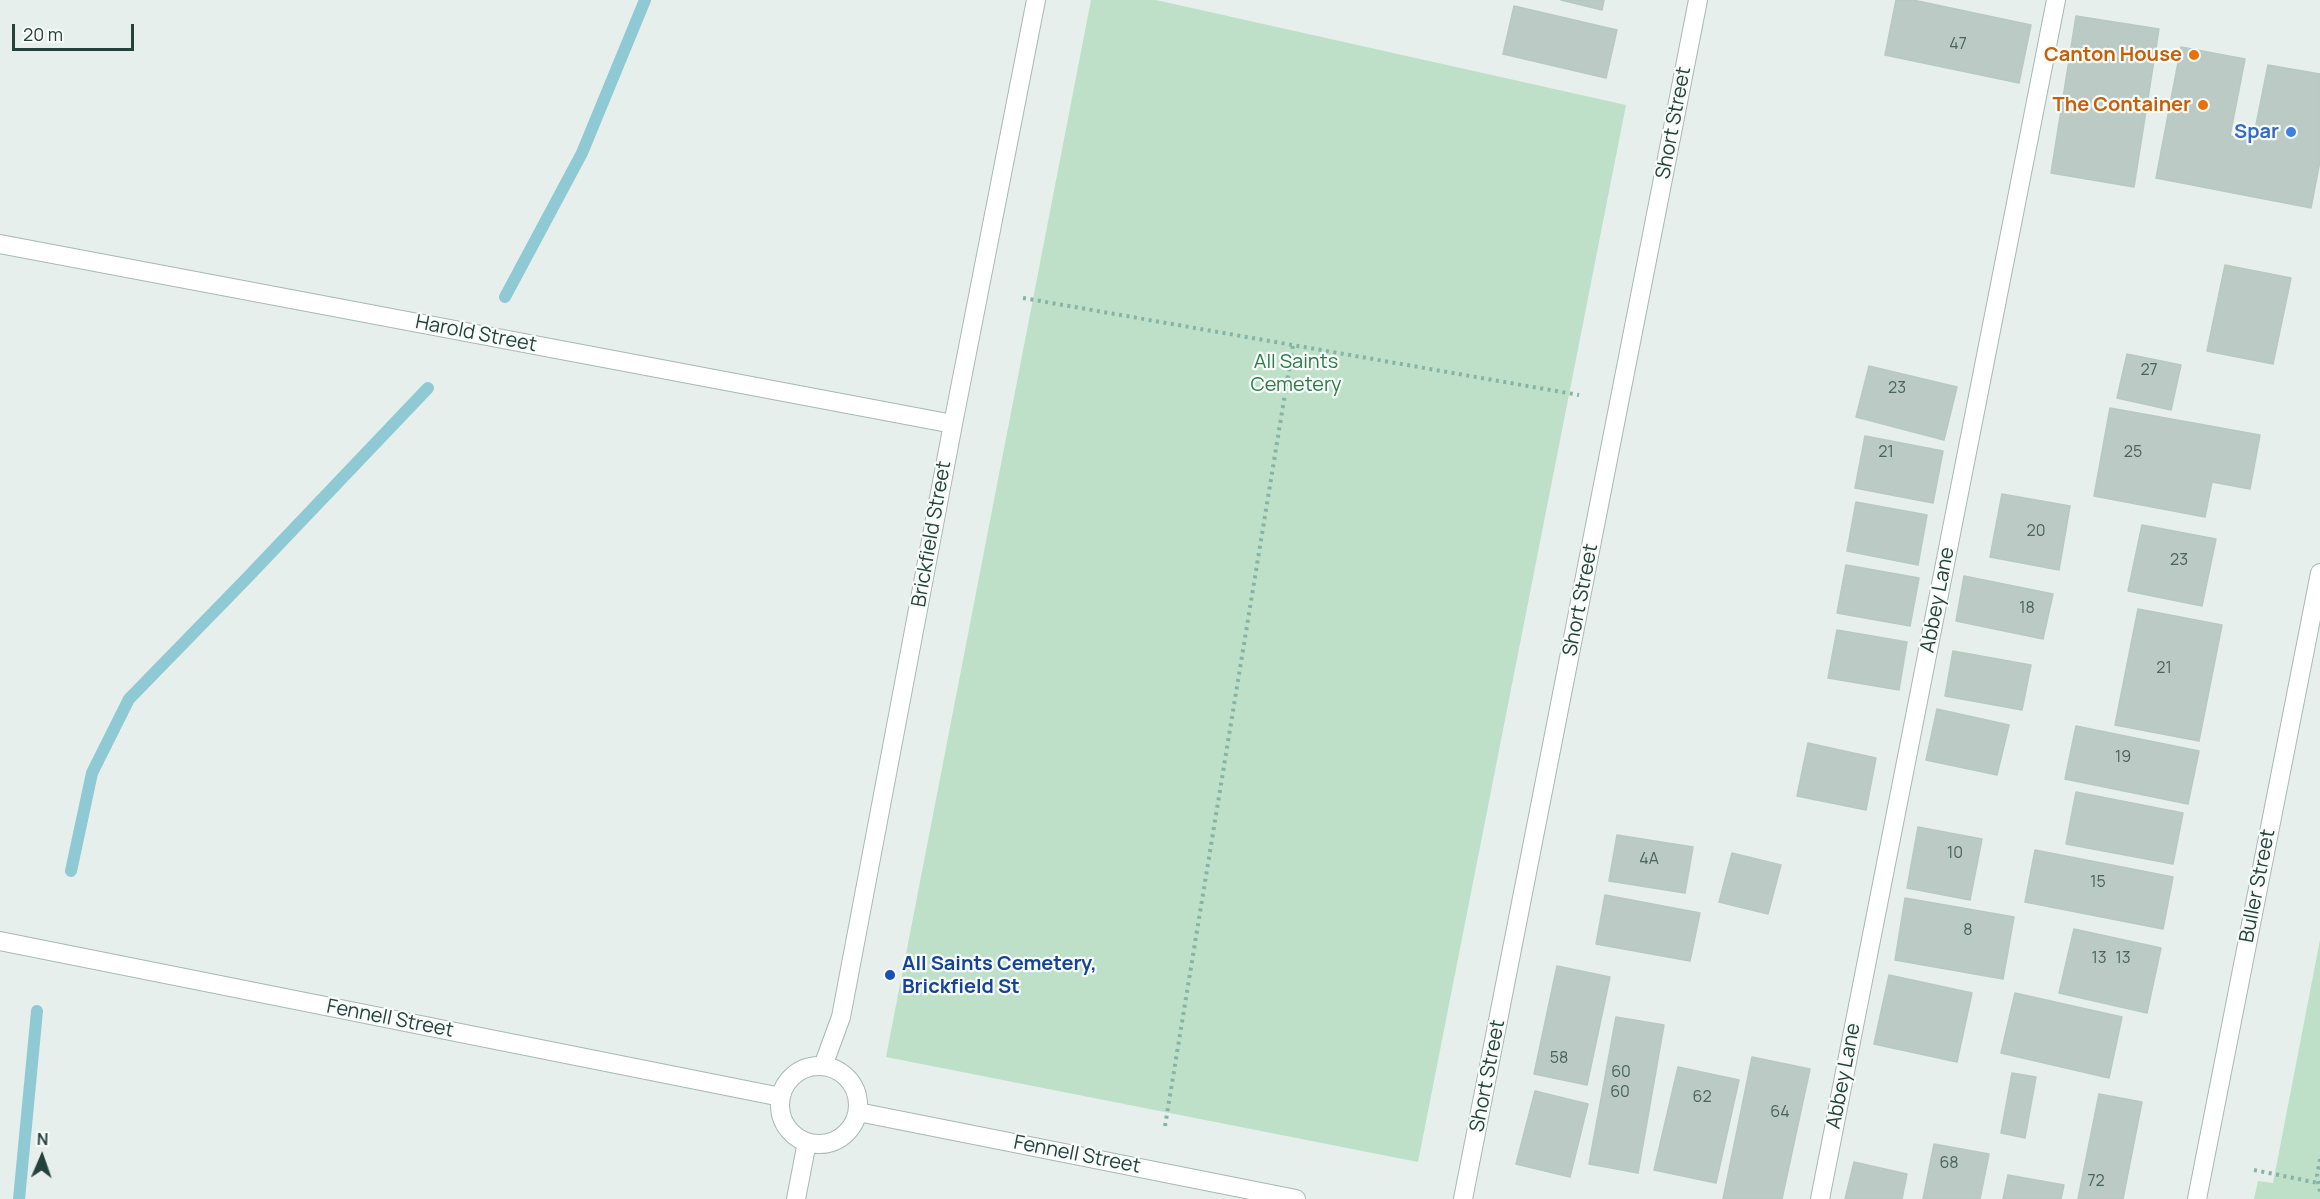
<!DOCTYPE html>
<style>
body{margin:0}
#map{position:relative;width:2320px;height:1199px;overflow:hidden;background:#e6efeb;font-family:Manrope,sans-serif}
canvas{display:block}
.north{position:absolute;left:12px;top:1127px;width:60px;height:60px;-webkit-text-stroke:4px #f7fbf9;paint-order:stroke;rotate:2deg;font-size:16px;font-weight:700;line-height:24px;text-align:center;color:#24423a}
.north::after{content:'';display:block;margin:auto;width:21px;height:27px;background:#24423a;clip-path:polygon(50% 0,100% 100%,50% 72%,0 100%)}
.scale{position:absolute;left:12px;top:24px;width:122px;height:27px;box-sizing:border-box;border:3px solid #24423a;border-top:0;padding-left:8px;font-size:18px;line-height:21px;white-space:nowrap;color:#24423a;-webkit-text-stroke:4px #f7fbf9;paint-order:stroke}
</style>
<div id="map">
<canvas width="2320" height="1199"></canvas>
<div class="north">N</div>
<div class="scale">20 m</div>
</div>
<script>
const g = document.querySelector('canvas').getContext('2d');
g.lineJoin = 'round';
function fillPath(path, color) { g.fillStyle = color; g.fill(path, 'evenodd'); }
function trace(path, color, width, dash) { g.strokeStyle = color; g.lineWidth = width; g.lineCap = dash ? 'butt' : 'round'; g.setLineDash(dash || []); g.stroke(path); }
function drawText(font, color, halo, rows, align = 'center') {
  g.font = font + ' Manrope,sans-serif'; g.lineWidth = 4.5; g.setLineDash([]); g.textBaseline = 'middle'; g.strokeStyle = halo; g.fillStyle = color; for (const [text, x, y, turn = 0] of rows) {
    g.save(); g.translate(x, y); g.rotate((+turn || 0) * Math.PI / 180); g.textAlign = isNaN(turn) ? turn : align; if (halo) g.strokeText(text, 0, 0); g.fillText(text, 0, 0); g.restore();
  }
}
fillPath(new Path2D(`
 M 1091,0 L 1156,0 L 1626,105 L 1418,1162 L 886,1057 Z
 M 2320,940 L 2320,1199 L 2254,1199 L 2258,1181 L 2273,1183 Z`), '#bfe0c8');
trace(new Path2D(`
 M 505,297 L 582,153 L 645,0
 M 71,871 L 92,773 L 129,699 L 246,579 L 428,388
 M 19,1199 L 37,1011`), '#8ec9d4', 12);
const building = new Path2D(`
 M 1561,0 L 1604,0 L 1602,10 Z
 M 1896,0 L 1913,0 L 2031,25 L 2019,83 L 1885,55 Z
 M 1514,6 L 1617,30 L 1606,78 L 1503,54 Z
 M 2076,16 L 2159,29 L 2134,187 L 2051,173 Z
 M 2181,47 L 2245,59 L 2230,136 L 2253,140 L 2268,65 L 2320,74 L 2320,161 L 2311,208 L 2156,178 Z
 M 2225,265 L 2291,278 L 2273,364 L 2207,351 Z
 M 2127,354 L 2181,365 L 2171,410 L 2117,398 Z
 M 1869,366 L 1957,387 L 1944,440 L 1856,417 Z
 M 2110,408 L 2260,435 L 2250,489 L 2212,482 L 2205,517 L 2094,496 Z
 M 1865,436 L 1943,451 L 1933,503 L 1855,488 Z
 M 2002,494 L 2070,506 L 2059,570 L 1990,557 Z
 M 1856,502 L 1927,515 L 1918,565 L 1847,551 Z
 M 2142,525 L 2216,539 L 2202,606 L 2128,591 Z
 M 1846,565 L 1919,578 L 1910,626 L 1837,613 Z
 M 1964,576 L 2053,594 L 2043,639 L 1956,621 Z
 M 2138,609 L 2222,625 L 2199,741 L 2115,725 Z
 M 1837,630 L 1907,642 L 1899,690 L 1828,678 Z
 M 1953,651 L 2031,665 L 2022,710 L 1945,696 Z
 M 1937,709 L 2009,725 L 1997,775 L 1926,760 Z
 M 2076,726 L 2199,751 L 2188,804 L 2065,779 Z
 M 1808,743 L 1876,758 L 1866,810 L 1797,796 Z
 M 2076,792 L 2183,813 L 2173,864 L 2066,844 Z
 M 1918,827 L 1982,839 L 1970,900 L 1907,888 Z
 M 1617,835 L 1693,847 L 1685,893 L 1609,881 Z
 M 2035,850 L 2173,877 L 2163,929 L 2025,902 Z
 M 1732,853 L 1781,865 L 1768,914 L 1719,902 Z
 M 1605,895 L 1700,913 L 1690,961 L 1596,944 Z
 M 1905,898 L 2014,917 L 2003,979 L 1895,960 Z
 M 2074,929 L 2161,948 L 2147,1013 L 2059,993 Z
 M 1557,966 L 1610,977 L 1587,1085 L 1534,1074 Z
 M 1889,975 L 1972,993 L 1957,1062 L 1874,1044 Z
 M 2015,993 L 2122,1017 L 2109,1078 L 2001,1053 Z
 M 1616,1017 L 1664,1025 L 1638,1173 L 1589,1164 Z
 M 1752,1057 L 1810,1069 L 1782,1199 L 1723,1199 Z
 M 1678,1067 L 1739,1080 L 1716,1183 L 1654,1170 Z
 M 2012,1073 L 2036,1077 L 2025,1138 L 2001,1133 Z
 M 1535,1091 L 1588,1104 L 1570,1177 L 1516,1164 Z
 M 2099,1094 L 2142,1102 L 2123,1199 L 2078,1199 Z
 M 1934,1144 L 1989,1154 L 1980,1199 L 1923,1199 Z
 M 1854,1162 L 1907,1174 L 1902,1199 L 1845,1199 Z
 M 2008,1175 L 2064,1185 L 2061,1199 L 2003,1199 Z`);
fillPath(building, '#bbcac4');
trace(building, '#b8c9c2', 1.5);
const minor = new Path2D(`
 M 0,244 L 953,424
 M 0,941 L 781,1097
 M 823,1066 L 841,1017 L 953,424 L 1036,0
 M780 1105a39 39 0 1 1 78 0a39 39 0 1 1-78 0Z
 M 858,1112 L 1296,1199
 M 796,1199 L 807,1142
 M 1463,1199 L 1698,0
 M 1820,1199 L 2056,0
 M 2197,1199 L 2320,573`);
trace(minor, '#a8b8b2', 20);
trace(new Path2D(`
 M 1023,298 L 1579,395
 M 1165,1126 L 1293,345
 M 2320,1159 L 2317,1176 L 2320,1192
 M 2254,1170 L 2318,1183`), '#86b3a5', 4, [3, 4.5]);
trace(minor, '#fff', 18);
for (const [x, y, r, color] of [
 [2194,55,6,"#e8710a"],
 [2203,105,6,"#e8710a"],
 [2291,132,6,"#3f7fe0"],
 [890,975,6,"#1a4fb4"]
]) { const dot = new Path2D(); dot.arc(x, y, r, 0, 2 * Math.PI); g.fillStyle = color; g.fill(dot); trace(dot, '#f7fbf9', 2); }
drawText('16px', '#4a645c', null, [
 ["47",1958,45],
 ["27",2149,371],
 ["23",1897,389],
 ["21",1886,453],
 ["25",2133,453],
 ["20",2036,532],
 ["23",2179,561],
 ["18",2027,609],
 ["21",2164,669],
 ["19",2123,758],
 ["10",1955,854],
 ["4A",1649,860],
 ["15",2098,883],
 ["8",1968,931],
 ["13",2099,959],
 ["13",2123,959],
 ["58",1559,1059],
 ["60",1621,1073],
 ["60",1620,1093],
 ["62",1702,1098],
 ["64",1780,1113],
 ["68",1949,1164],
 ["72",2096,1182]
]);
drawText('bold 20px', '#c56008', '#f7fbf9', [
 ["Canton House",2182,55],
 ["The Container",2191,105]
], 'right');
drawText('20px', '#24423a', '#f7fbf9', [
 ["Short Street",1674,123,-79],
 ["Harold Street",476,334,11],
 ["Brickfield Street",932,534,-80],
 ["Short Street",1581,600,-79],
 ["Abbey Lane",1938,600,-79],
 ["Buller Street",2258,886,-79],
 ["Fennell Street",390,1019,11],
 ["Short Street",1488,1076,-79],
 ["Abbey Lane",1844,1076,-79],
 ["Fennell Street",1077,1155,11]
]);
drawText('bold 20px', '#366cbe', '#f7fbf9', [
 ["Spar",2279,132]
], 'right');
drawText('20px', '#2d7a4b', '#f7fbf9', [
 ["All Saints",1296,362],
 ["Cemetery",1296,385]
]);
drawText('bold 20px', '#164399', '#f7fbf9', [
 ["All Saints Cemetery,",902,964],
 ["Brickfield St",902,987]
], 'left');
</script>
